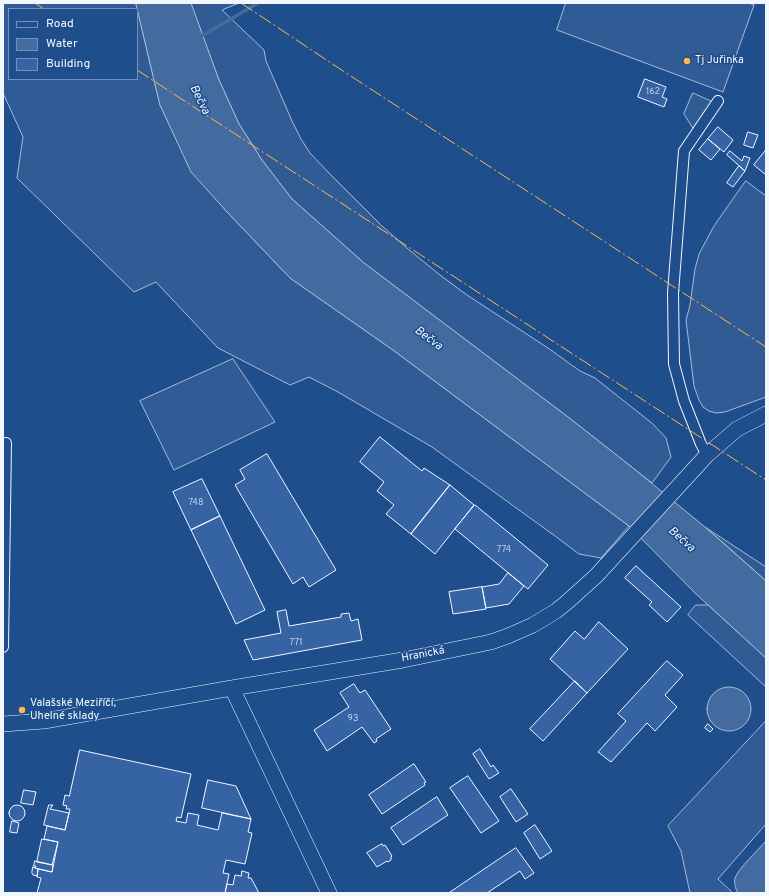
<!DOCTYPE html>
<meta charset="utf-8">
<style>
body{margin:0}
#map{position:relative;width:769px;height:896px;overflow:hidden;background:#1f4e8c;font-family:Overpass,sans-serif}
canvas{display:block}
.frame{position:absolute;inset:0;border:4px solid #f2f6ff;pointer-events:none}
.legend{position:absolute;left:8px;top:8px;width:130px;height:72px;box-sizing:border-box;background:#1f4e8c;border:1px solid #7391ba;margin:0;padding:5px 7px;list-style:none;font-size:12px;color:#f2f6ff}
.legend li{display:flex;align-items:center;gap:8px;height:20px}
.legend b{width:20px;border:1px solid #7391ba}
</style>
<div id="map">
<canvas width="769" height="896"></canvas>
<div class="frame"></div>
<ul class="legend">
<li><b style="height:5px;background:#1f4e8c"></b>Road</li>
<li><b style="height:11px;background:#446ba0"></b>Water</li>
<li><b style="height:11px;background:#3563a3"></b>Building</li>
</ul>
</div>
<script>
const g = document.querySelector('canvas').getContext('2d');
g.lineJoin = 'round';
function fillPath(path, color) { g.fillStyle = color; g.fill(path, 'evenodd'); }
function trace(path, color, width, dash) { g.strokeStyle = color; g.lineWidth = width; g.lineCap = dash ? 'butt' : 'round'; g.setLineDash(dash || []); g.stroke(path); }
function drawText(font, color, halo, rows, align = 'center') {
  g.font = font + ' Overpass,sans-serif'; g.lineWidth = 3; g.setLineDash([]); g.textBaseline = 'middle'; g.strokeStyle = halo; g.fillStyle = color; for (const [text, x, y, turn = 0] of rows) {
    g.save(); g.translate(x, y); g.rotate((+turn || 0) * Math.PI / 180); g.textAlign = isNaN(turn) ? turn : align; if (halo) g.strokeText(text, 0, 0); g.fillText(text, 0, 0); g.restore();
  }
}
const built = new Path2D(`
 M 3,3 L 136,3 L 160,105 L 192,172 L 229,214 L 290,278 L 393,350 L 629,526 L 601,558 L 579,554 L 555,536 L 432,447 L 338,392 L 309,377 L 290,385 L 218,348 L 156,282 L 134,292 L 17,178 L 23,137 L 3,93 ZM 9,9 L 137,9 L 137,79 L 9,79 Z
 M 191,3 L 239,3 L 222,10 L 264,50 L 266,61 L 292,121 L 301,139 L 310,153 L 329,173 L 382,226 L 408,249 L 440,275 L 467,295 L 548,348 L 580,371 L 595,378 L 653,424 L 666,438 L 671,457 L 652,483 L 568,417 L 364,263 L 292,199 L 262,160 L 239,124 L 219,80 Z
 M 566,3 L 749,3 L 754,5 L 723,92 L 557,30 Z
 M 693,93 L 713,102 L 694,130 L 684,114 Z
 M 746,181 L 766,196 L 766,397 L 725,412 L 716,413 L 709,411 L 703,407 L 699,400 L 694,386 L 686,320 L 690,305 L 695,269 L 699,254 L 714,226 Z
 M 233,359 L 275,422 L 174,470 L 140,401 Z
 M 705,527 L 766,567 L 766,581 L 727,546 Z
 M 696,605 L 708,605 L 766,658 L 766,687 L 688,615 Z
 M 766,721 L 766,824 L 718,879 L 733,893 L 690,893 L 681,851 L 668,826 Z`);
fillPath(built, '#305b95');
trace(built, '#a8bbd7', 1);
const water = new Path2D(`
 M 136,3 L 191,3 L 219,80 L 239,124 L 262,160 L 292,199 L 364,263 L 568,417 L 633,468 L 705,527 L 766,581 L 766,658 L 695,593 L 629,526 L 393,350 L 290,278 L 229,214 L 191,172 L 160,105 Z
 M707 709a22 22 0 1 1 44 0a22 22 0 1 1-44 0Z
 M 766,841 L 766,893 L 738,893 C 735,888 734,883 735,878 C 738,869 759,849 766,841 Z`);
fillPath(water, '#446ba0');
trace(water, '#a8bbd7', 1);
trace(new Path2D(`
 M 200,37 L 258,3`), '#446ba0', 3.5);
const building = new Path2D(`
 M 645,79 L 666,87 L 662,97 L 667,99 L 664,107 L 638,97 Z
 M 718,127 L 733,140 L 724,152 L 708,139 Z
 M 748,132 L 758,135 L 753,148 L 744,145 Z
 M 708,139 L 720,149 L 711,160 L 699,150 Z
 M 766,150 L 766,175 L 754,165 Z
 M 730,151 L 742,161 L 744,156 L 750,158 L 745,171 L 727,155 Z
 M 739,166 L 745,171 L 733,187 L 727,183 Z
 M 380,437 L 422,471 L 424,468 L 450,485 L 411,534 L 386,514 L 394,505 L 377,491 L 384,482 L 360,462 Z
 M 267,454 L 336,570 L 309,587 L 303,577 L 293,584 L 235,485 L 245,479 L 240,470 Z
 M 202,479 L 220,516 L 191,530 L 173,492 Z
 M 450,485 L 474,505 L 473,506 L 435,554 L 411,534 Z
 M 475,505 L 548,565 L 528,589 L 455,529 Z
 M 220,516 L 265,610 L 236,624 L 191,530 Z
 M 636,566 L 681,607 L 667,622 L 649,605 L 652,602 L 625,578 Z
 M 508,573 L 524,586 L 509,604 L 486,608 L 482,587 L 499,584 Z
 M 482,587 L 486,609 L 453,614 L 449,592 Z
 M 286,610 L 289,626 L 341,617 L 341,614 L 349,613 L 351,621 L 358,619 L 362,640 L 253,660 L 244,640 L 281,633 L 277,612 Z
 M 599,622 L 628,649 L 587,693 L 550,659 L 575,631 L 584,639 Z
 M 667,661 L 683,675 L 665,695 L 677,707 L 655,731 L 647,723 L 611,762 L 598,752 L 626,721 L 618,714 Z
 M 575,681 L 587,693 L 543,741 L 530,729 Z
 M 354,684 L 360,693 L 365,690 L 391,729 L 376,739 L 377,741 L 374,743 L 362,727 L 327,751 L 314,730 L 349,707 L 340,693 Z
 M 708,724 L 713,729 L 710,732 L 705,728 Z
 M 480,749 L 491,767 L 493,765 L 499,773 L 489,779 L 473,754 Z
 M 80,750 L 191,774 L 181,818 L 177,817 L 176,821 L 186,823 L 188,813 L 199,815 L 197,825 L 218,830 L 222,813 L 251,819 L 248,832 L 252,833 L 245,864 L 226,860 L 223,873 L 229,874 L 225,893 L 37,893 L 41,878 L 37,877 L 38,869 L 52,872 L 58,842 L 44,839 L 47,826 L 65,830 L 70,809 L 66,809 L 67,806 L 63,805 L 65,795 L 69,796 Z
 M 414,764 L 426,782 L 424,783 L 425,785 L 382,814 L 369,795 Z
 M 468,776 L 499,821 L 481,833 L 450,788 Z
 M 208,780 L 236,786 L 251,819 L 202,808 Z
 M 511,789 L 528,814 L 516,822 L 500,797 Z
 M 24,790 L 36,792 L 33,805 L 21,803 Z
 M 437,797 L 448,815 L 403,845 L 391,828 Z
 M9 813a8 8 0 1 1 16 0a8 8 0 1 1-16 0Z
 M 49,805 L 53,805 L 50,809 L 69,813 L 65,830 L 44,825 Z
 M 12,821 L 19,823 L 17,833 L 10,832 Z
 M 535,825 L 552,851 L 540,859 L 524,833 Z
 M 42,839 L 58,842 L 52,865 L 37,862 Z
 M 382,844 L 383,846 L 385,845 L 392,856 L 391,857 L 391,860 L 388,862 L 387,861 L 377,867 L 367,853 Z
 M 516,848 L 534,873 L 525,879 L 520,871 L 487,893 L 449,893 Z
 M 35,861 L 53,865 L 52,872 L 35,868 L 36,866 L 34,866 Z
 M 33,867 L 38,869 L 37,876 L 33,875 L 32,873 Z
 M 242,871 L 249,873 L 248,878 L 251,878 L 258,891 L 258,893 L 225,893 L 227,884 L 233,885 L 235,875 L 241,876 Z`);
fillPath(building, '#3563a3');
trace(building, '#f2f6ff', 1);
const street = new Path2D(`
 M 3,443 L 6,443 L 3,647
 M 707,455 L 701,444 L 684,401 L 674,364 L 673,293 L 684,151 L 718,101`);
const secondary = new Path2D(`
 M 232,688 L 329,893
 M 3,724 L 44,721 L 232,688 L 403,660 L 491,642 L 508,636 L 533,625 L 556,611 L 566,603 L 596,576 L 707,455 L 737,429 L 766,414`);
trace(street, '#f2f6ff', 12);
trace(secondary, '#f2f6ff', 16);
trace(street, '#1f4e8c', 10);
trace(secondary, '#1f4e8c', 15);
trace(new Path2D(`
 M 35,3 L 44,9
 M 241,3 L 337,67 L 766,347
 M 137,70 L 766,480`), '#ffb74d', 1, [14, 3, 2, 3]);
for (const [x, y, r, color] of [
 [687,61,4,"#ffb74d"],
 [22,710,4,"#ffb74d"]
]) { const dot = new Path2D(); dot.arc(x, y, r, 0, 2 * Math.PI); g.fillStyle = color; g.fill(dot); trace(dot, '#1f4e8c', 1.5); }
drawText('9px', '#c3d1e8', null, [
 ["162",653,92],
 ["748",196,503],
 ["774",504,550],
 ["771",296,643],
 ["93",353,719]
]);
drawText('11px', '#f2f6ff', '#1f4e8c', [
 ["Tj Juřinka",695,61],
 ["Valašské Meziříčí,",30,704],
 ["Uhelné sklady",30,717]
], 'left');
drawText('11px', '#f2f6ff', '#1f4e8c', [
 ["Hranická",423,655,-11]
]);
drawText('italic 12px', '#f2f6ff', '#1f4e8c', [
 ["Bečva",199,100,64],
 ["Bečva",428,339,37],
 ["Bečva",681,540,42]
]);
</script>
